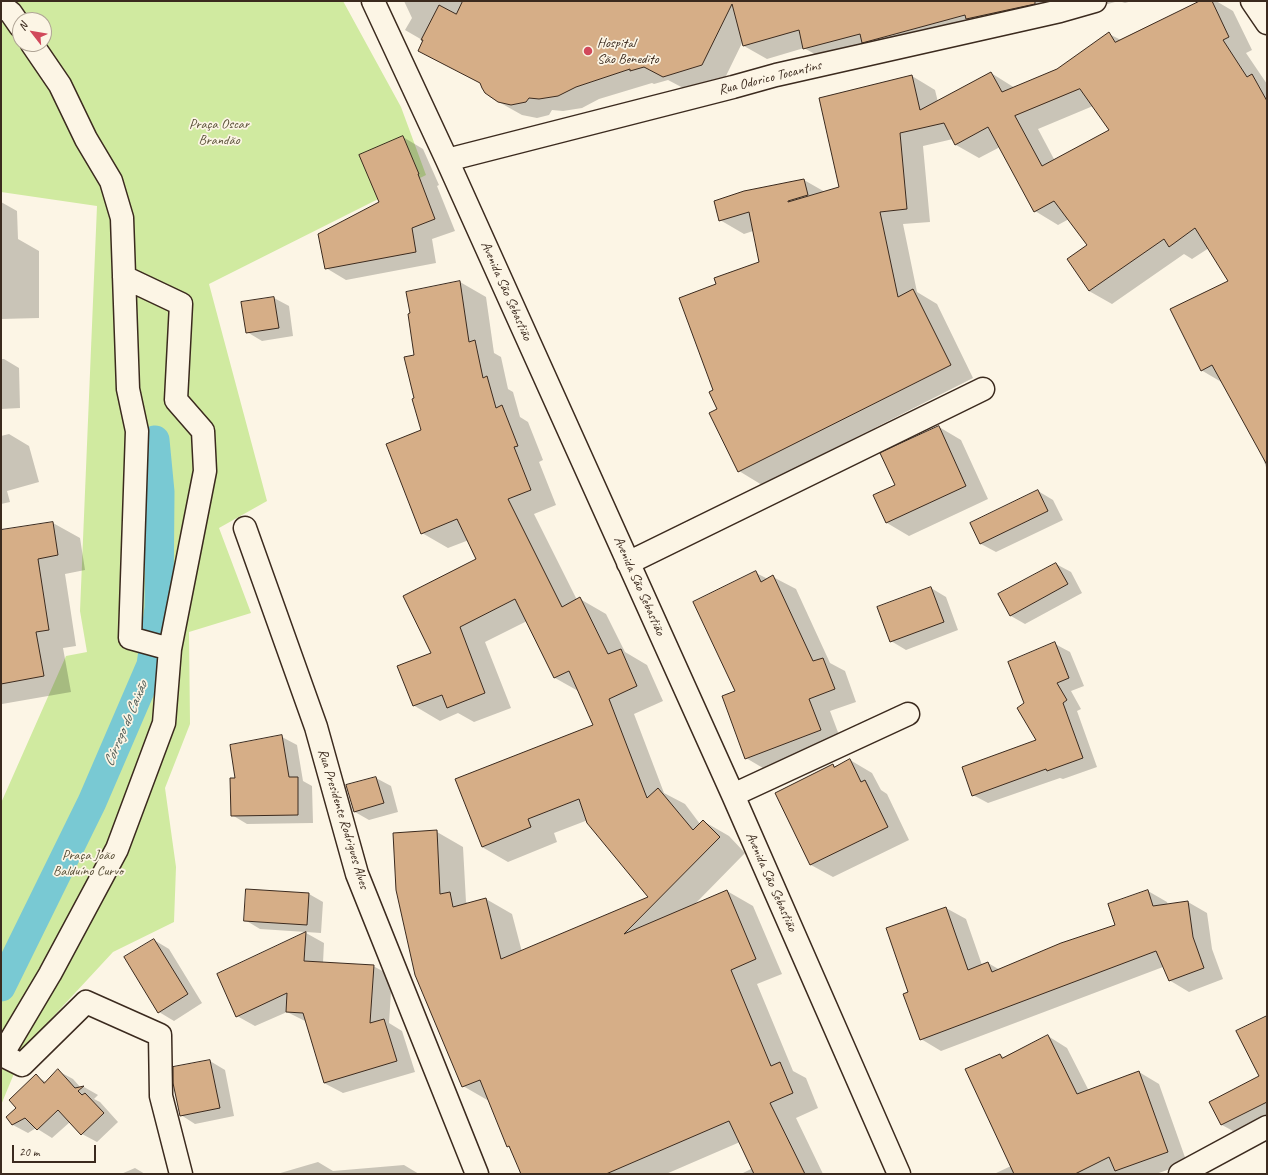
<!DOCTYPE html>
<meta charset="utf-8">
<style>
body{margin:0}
#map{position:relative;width:1268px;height:1175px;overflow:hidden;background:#fcf5e5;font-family:Caveat,sans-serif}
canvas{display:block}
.frame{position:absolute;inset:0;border:2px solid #3b2a1e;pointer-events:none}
.north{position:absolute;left:12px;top:12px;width:40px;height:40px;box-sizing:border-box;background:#fcf5e5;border:1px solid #afa495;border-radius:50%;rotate:301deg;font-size:11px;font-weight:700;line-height:16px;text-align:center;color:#3b2a1e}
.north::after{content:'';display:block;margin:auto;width:14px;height:18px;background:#d1495b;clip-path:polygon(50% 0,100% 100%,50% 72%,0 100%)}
.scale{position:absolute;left:12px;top:1145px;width:84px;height:18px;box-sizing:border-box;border:2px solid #3b2a1e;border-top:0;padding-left:5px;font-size:12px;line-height:14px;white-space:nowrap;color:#3b2a1e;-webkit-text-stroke:3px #fcf5e5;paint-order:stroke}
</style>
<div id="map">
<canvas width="1268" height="1175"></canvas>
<div class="frame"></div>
<div class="north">N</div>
<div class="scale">20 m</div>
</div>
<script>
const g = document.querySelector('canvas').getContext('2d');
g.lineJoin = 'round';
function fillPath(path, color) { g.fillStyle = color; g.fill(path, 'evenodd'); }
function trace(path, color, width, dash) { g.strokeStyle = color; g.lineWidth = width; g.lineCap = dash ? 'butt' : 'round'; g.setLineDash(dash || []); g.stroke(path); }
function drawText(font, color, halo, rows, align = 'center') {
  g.font = font + ' Caveat,sans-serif'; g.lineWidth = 3.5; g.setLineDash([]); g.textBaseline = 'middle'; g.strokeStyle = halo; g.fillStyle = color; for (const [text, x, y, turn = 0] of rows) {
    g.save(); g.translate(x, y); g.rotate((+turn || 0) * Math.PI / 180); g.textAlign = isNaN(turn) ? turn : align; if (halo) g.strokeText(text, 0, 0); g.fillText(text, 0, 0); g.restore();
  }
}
fillPath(new Path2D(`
 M 1,1 L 343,1 L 401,107 L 426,175 L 209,284 L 267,501 L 219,528 L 251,613 L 189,632 L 190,724 L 165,788 L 176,867 L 174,922 L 113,952 L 25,1047 L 1,1105 L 1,803 L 66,656 L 87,652 L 80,611 L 97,206 L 1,192 ZM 20,20 L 44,20 L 44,44 L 20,44 Z`), '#d0eaa0');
fillPath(new Path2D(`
 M 404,1 L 1132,1 L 1125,3 L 1122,2 L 1115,2 L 1080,12 L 827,61 L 804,48 L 767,59 L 744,46 L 743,41 L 725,78 L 687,90 L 668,80 L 654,84 L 652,83 L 599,99 L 582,108 L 563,111 L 552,110 L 549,115 L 537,118 L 522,115 L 490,97 L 483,89 L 482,84 L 419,50 L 424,41 L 405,30 L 412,18 Z
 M 1202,1 L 1216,1 L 1233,11 L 1252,50 L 1246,53 L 1267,84 L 1267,470 L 1260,450 L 1223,383 L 1201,370 L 1229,281 L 1209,248 L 1192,259 L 1184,254 L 1112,304 L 1089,291 L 1089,245 L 1069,219 L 1058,225 L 1035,211 L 1000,147 L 979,158 L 956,145 L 953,139 L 923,146 L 930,222 L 903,224 L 917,292 L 937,304 L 973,378 L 762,485 L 739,471 L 718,409 L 715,391 L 717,285 L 760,262 L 753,231 L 744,234 L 720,220 L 804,180 L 825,192 L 841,188 L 912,76 L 935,90 L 938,102 L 991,73 L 1015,88 L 1057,70 L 1109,34 L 1121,40 ZM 1093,106 L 1110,130 L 1055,161 L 1038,129 Z
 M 403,137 L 423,149 L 439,185 L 437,186 L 455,231 L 432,239 L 436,263 L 346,280 L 326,268 L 381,202 Z
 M 1,202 L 17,211 L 18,239 L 39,251 L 39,318 L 1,319 Z
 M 460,282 L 486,297 L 494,353 L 501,357 L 508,389 L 513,392 L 520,417 L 528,422 L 543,460 L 539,462 L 556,505 L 534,514 L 577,600 L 580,599 L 606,614 L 625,652 L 647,665 L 663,701 L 634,714 L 664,793 L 685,804 L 700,824 L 703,821 L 729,836 L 745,853 L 693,906 L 727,891 L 753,906 L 782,974 L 757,984 L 793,1071 L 806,1078 L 818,1108 L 796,1118 L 823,1174 L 741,1174 L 753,1168 L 740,1142 L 666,1174 L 522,1174 L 511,1148 L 508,1146 L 489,1101 L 463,1086 L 416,975 L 437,832 L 463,847 L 466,902 L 469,904 L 486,899 L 512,914 L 522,952 L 650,897 L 588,820 L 554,833 L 557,842 L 508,862 L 482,847 L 594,726 L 580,692 L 555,678 L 527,621 L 485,642 L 511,708 L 474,722 L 458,713 L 440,721 L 413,705 L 432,654 L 478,559 L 469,540 L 448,548 L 422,533 L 422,431 L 415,399 L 415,355 Z
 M 274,298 L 289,306 L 293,336 L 262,341 L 247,332 L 242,303 Z
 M 1,359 L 4,359 L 19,368 L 20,408 L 1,409 Z
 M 939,427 L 961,440 L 988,499 L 909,536 L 887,523 L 896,486 Z
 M 9,434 L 29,446 L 39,482 L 7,491 L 10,502 L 1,504 L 1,436 Z
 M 1038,491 L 1053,500 L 1063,520 L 996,552 L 981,544 Z
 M 53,523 L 80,538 L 85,570 L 65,574 L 76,646 L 63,648 L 71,692 L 2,704 L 1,704 L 1,531 Z
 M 1056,564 L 1071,572 L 1082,593 L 1025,624 L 1011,616 Z
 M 756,573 L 768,579 L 773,577 L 796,589 L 830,663 L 845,671 L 856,702 L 830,711 L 842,743 L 768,771 L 746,758 L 736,691 Z
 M 931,588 L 946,597 L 958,630 L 906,650 L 891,641 Z
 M 1055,644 L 1070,652 L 1084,686 L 1071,691 L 1081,709 L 1077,711 L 1097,767 L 1063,779 L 1060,778 L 988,803 L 973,795 L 1038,741 L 1025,703 Z
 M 282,737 L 297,745 L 303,781 L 312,786 L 313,823 L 247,824 L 232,815 L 236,779 Z
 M 850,760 L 872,773 L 881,790 L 887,794 L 909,840 L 833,877 L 811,865 L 776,793 L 833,765 L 837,767 Z
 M 376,778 L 391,786 L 398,812 L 369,820 L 355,812 Z
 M 1148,891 L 1167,902 L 1168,905 L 1188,902 L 1207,913 L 1212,949 L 1223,979 L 1189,992 L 1169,980 L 1163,967 L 941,1051 L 921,1039 L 910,992 L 946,908 L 966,919 L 982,965 L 988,963 L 1000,970 L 1116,925 Z
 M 309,894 L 323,902 L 321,933 L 260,929 L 245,920 Z
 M 306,933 L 324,943 L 323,963 L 373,966 L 392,976 L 389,1023 L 402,1031 L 415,1072 L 343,1093 L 324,1083 L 307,1022 L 287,1012 L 255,1026 L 237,1016 L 218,975 Z
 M 154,940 L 169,949 L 202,1003 L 174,1021 L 159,1012 Z
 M 1267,1017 L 1267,1126 L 1244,1137 L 1222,1125 L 1260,1076 Z
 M 1048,1036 L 1067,1048 L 1089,1091 L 1139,1072 L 1159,1084 L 1187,1163 L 1156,1174 L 1122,1174 L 1120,1173 L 1117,1174 L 994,1174 L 1011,1166 L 966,1069 L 1000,1055 L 1005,1058 Z
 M 210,1061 L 225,1070 L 234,1116 L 195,1124 L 181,1115 Z
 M 58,1071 L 73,1079 L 81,1088 L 84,1087 L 98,1095 L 94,1099 L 100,1102 L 118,1122 L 97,1142 L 82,1134 L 70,1122 L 52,1138 L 36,1128 L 28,1133 L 13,1125 L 7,1117 L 18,1108 L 36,1076 L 46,1082 Z
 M 318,1162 L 333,1171 L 404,1165 L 419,1174 L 277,1174 Z
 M 135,1168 L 145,1174 L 121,1174 Z`), '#0003');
trace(new Path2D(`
 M 1,987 L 92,802 L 151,665 L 159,608 L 160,492 L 155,440`), '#79c9d3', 29);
const building = new Path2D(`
 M 463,1 L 1035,1 L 1035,4 L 966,19 L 965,15 L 862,43 L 860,34 L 803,49 L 799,30 L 743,46 L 732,4 L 702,65 L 663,77 L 644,67 L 630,71 L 630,69 L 576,87 L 558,96 L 539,99 L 529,98 L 526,102 L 511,105 L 498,102 L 485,93 L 482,88 L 480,83 L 418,51 L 423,40 L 421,40 L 439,5 L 456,14 Z
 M 1200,1 L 1212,1 L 1229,37 L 1223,40 L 1247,77 L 1252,74 L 1267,101 L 1267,465 L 1212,365 L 1201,371 L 1170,309 L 1228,281 L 1195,228 L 1169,247 L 1164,239 L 1089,291 L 1067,259 L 1087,245 L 1054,201 L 1034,212 L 988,127 L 955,145 L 944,123 L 900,133 L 907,209 L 880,212 L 898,297 L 913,289 L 951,365 L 738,472 L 709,413 L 717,409 L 709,392 L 713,390 L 679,298 L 716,284 L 714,278 L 759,262 L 749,212 L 719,221 L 714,201 L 744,191 L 804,179 L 808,195 L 788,201 L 788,202 L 839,187 L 819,98 L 912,75 L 920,110 L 991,72 L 1002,92 L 1057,69 L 1109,32 L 1115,42 ZM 1080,89 L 1109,130 L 1042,166 L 1015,116 Z
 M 403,136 L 419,174 L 418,174 L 435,219 L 412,228 L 416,252 L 325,269 L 318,234 L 379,202 L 359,155 Z
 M 460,281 L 469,342 L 475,340 L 483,378 L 487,376 L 496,408 L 502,405 L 518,446 L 514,447 L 531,490 L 508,499 L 562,607 L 580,597 L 608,654 L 621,649 L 637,686 L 609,699 L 647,798 L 658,788 L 693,830 L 703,820 L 720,837 L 624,934 L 727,890 L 756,959 L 731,970 L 771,1066 L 780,1062 L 793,1093 L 770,1103 L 805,1174 L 754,1174 L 729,1121 L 606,1174 L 521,1174 L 509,1146 L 507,1147 L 480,1080 L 462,1087 L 415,975 L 396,890 L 393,833 L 437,830 L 440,894 L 450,892 L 453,907 L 486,898 L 501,959 L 648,897 L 587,823 L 579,799 L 528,819 L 531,827 L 482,847 L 455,779 L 593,725 L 569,671 L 554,678 L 515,599 L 460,627 L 485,693 L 447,708 L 442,695 L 413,706 L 397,666 L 431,653 L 403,596 L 476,559 L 457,519 L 421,534 L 386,444 L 421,430 L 412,399 L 414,398 L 404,357 L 414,355 L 408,314 L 410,313 L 406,292 Z
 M 274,297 L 279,328 L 246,333 L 241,302 Z
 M 939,426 L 966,486 L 886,523 L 873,495 L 895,485 L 880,453 Z
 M 1038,490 L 1048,511 L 980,544 L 970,523 Z
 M 53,522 L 58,555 L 38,559 L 49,630 L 36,632 L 44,676 L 1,684 L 1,530 Z
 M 1056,563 L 1068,584 L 1010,616 L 998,594 Z
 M 756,571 L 761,582 L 773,575 L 813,661 L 823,658 L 835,689 L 809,699 L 821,730 L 745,759 L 722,696 L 735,691 L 693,602 Z
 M 931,587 L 944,622 L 890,642 L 877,607 Z
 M 1055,642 L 1069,678 L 1057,683 L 1067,700 L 1063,703 L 1083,758 L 1047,771 L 1046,769 L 972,796 L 962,767 L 1036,740 L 1017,708 L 1024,703 L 1008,662 Z
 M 282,735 L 289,777 L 298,777 L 298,815 L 231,816 L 230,778 L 235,778 L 230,745 Z
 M 850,759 L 861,782 L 865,780 L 888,827 L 810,865 L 775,793 L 833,764 L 834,767 Z
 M 376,777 L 384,803 L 354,812 L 346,785 Z
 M 246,889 L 309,893 L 307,925 L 244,921 Z
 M 1148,890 L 1153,906 L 1188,901 L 1193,937 L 1204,968 L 1169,981 L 1156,951 L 920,1040 L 903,994 L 908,992 L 886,928 L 946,907 L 968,970 L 988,962 L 992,972 L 1061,943 L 1115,925 L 1108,904 Z
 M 306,932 L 304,961 L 374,965 L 370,1023 L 384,1019 L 397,1061 L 324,1083 L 303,1013 L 286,1012 L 287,993 L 236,1017 L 217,974 Z
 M 154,939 L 188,994 L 158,1013 L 124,957 Z
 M 1267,1016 L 1267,1102 L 1221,1125 L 1209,1102 L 1259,1076 L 1236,1031 Z
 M 1048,1035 L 1077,1094 L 1139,1071 L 1168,1152 L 1115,1171 L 1109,1157 L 1075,1174 L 1014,1174 L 965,1069 L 1000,1054 L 1002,1058 Z
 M 210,1060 L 220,1108 L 180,1116 L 173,1083 L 173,1067 Z
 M 58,1069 L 75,1088 L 84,1086 L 78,1091 L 82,1095 L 85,1093 L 104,1113 L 81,1135 L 58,1110 L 37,1130 L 25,1118 L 12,1125 L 6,1117 L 16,1108 L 9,1100 L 36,1074 L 44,1083 Z`);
fillPath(building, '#d6ae87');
trace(building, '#3b2a1e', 1);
const minor = new Path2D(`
 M 373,1 L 447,160 L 733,795 L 899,1174
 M 1,5 L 11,13 L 20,26
 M 32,44 L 60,85 L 86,139 L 111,181 L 122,218 L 128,389 L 137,431 L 130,638 L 170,649
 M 447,160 L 733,87 L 776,75 L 1060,11 L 1095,1
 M 124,277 L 181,304 L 176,400 L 203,431 L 205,471 L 170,649 L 164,723 L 117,849 L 50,974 L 2,1055 L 22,1065 L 86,1002 L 160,1035 L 161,1096 L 181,1174
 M 245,528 L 316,727 L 357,874 L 477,1174
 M 628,563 L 983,389
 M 733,795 L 908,714
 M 1180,1174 L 1267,1127`);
const major = new Path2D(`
 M 1252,1 L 1267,23`);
trace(minor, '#3b2a1e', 25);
trace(major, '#3b2a1e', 25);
trace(minor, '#fcf5e5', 22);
trace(major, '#fcf5e5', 22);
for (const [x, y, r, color] of [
 [588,51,5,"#d1495b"]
]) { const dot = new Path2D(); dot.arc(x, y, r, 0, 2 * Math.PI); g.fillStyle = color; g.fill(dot); trace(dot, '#fcf5e5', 1.5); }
drawText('14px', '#3b2a1e', '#fcf5e5', [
 ["Hospital",597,43],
 ["São Benedito",597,59]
], 'left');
drawText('14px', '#3b2a1e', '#fcf5e5', [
 ["Rua Odorico Tocantins",770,78,-14],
 ["Avenida São Sebastião",506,291,66],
 ["Avenida São Sebastião",639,586,66],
 ["Rua Presidente Rodrigues Alves",343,819,73],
 ["Avenida São Sebastião",771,882,66]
]);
drawText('14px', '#595038', '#fcf5e5', [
 ["Praça Oscar",219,124],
 ["Brandão",219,140],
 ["Praça João",88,855],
 ["Balduíno Curvo",88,871]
]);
drawText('italic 15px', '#4e5a54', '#fcf5e5', [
 ["Córrego do Caixão",126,724,-67]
]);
</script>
